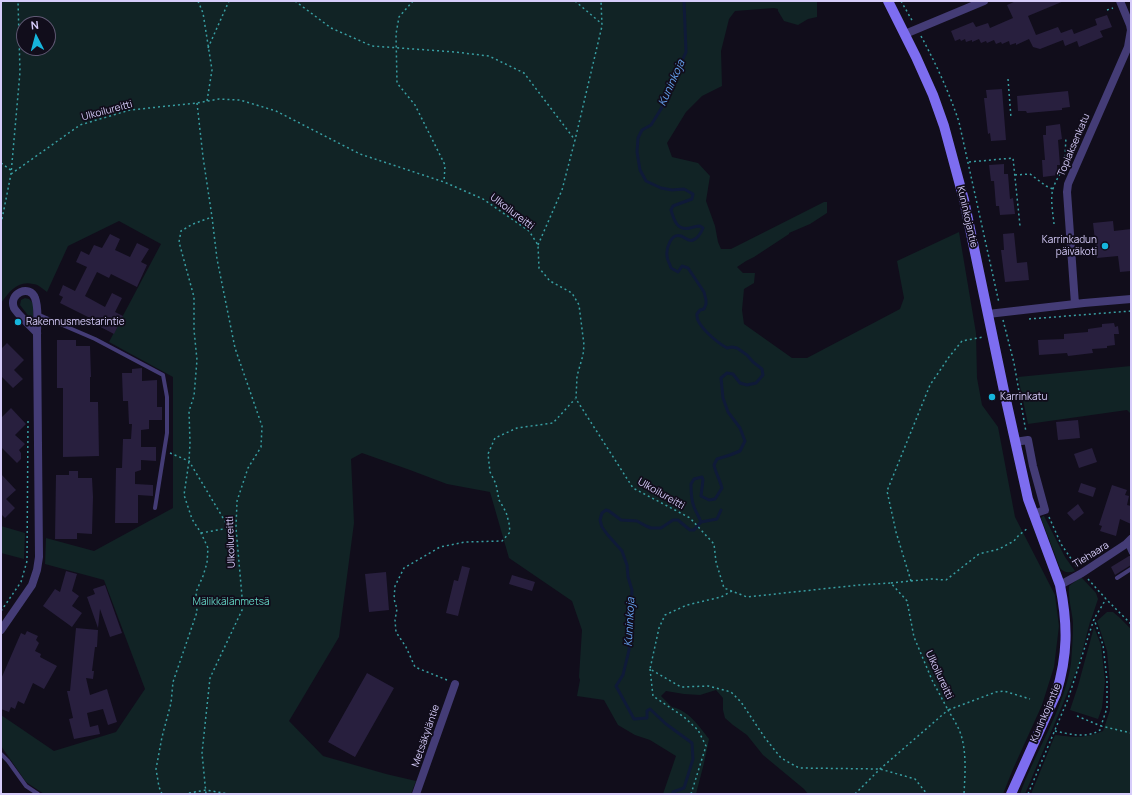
<!DOCTYPE html>
<meta charset="utf-8">
<style>
body{margin:0}
#map{position:relative;width:1132px;height:795px;overflow:hidden;background:#110d1b;font-family:Manrope,sans-serif}
canvas{display:block}
.frame{position:absolute;inset:0;border:2px solid #d6ccfa;pointer-events:none}
.north{position:absolute;left:16px;top:16px;width:40px;height:40px;box-sizing:border-box;background:#110d1b;border:1px solid #605974;border-radius:50%;rotate:354deg;font-size:11px;font-weight:700;line-height:16px;text-align:center;color:#d6ccfa}
.north::after{content:'';display:block;margin:auto;width:14px;height:18px;background:#16b5dc;clip-path:polygon(50% 0,100% 100%,50% 72%,0 100%)}
</style>
<div id="map">
<canvas width="1132" height="795"></canvas>
<div class="frame"></div>
<div class="north">N</div>
</div>
<script>
const g = document.querySelector('canvas').getContext('2d');
g.lineJoin = 'round';
function fillPath(path, color) { g.fillStyle = color; g.fill(path, 'evenodd'); }
function trace(path, color, width, dash) { g.strokeStyle = color; g.lineWidth = width; g.lineCap = dash ? 'butt' : 'round'; g.setLineDash(dash || []); g.stroke(path); }
function drawText(font, color, halo, rows, align = 'center') {
  g.font = font + ' Manrope,sans-serif'; g.lineWidth = 3.5; g.setLineDash([]); g.textBaseline = 'middle'; g.strokeStyle = halo; g.fillStyle = color; for (const [text, x, y, turn = 0] of rows) {
    g.save(); g.translate(x, y); g.rotate((+turn || 0) * Math.PI / 180); g.textAlign = isNaN(turn) ? turn : align; if (halo) g.strokeText(text, 0, 0); g.fillText(text, 0, 0); g.restore();
  }
}
fillPath(new Path2D(`
 M 1,1 L 817,1 L 817,17 L 808,19 L 798,25 L 784,21 L 778,11 L 778,9 L 774,8 L 735,11 L 729,19 L 721,51 L 722,86 L 702,96 L 686,112 L 667,143 L 672,157 L 698,163 L 710,176 L 706,201 L 715,226 L 718,242 L 721,249 L 731,249 L 824,202 L 827,202 L 827,213 L 810,224 L 789,233 L 789,234 L 754,257 L 746,261 L 737,267 L 743,273 L 755,273 L 754,283 L 744,289 L 742,310 L 744,324 L 792,358 L 807,358 L 900,309 L 904,298 L 897,261 L 959,232 L 976,333 L 977,378 L 982,405 L 998,427 L 1015,517 L 1055,595 L 1059,626 L 1054,667 L 1042,705 L 1013,769 L 1003,794 L 808,794 L 804,789 L 763,755 L 747,735 L 733,725 L 725,718 L 723,710 L 723,698 L 716,690 L 700,695 L 684,694 L 666,691 L 661,696 L 672,707 C 688,710 699,726 709,739 L 704,763 L 696,794 L 663,794 L 676,756 L 650,740 L 635,735 L 618,725 L 604,700 L 577,696 L 580,680 L 579,677 L 582,630 L 572,601 L 509,558 L 490,492 L 447,484 L 410,470 L 362,453 L 351,459 L 354,523 L 339,637 L 289,721 L 323,756 L 386,774 L 416,781 L 411,794 L 44,794 L 26,782 L 1,746 L 1,715 L 54,751 L 116,732 L 145,689 L 104,580 L 45,564 L 46,538 L 94,551 L 173,508 L 173,377 L 109,342 L 161,244 L 119,221 L 68,246 L 47,292 C 43,289 38,284 33,284 C 18,280 9,292 1,303 ZM 24,24 L 48,24 L 48,48 L 24,48 Z
 M 25,298 L 29,299 L 33,303 L 33,318 L 30,318 L 20,305 L 21,300 Z
 M 1131,366 L 1131,414 L 1127,410 L 1028,424 L 1018,377 Z
 M 1043,516 L 1044,516 L 1065,557 L 1075,571 C 1069,573 1064,573 1060,568 L 1041,518 Z
 M 1,526 L 25,533 L 24,559 L 1,553 Z
 M 1081,577 L 1096,593 L 1098,599 L 1092,617 L 1090,622 L 1079,664 L 1065,699 L 1025,794 L 1020,794 C 1035,752 1065,707 1071,663 C 1072,650 1073,636 1073,623 C 1072,611 1068,599 1069,586 Z
 M 1107,612 L 1113,612 L 1119,617 L 1131,629 L 1131,794 L 1031,794 L 1055,735 C 1076,737 1083,739 1103,731 L 1110,710 L 1110,685 L 1107,651 L 1097,621 Z
 M 1094,627 L 1101,645 L 1105,681 L 1102,708 L 1098,719 L 1070,710 L 1078,686 Z`), '#112325');
trace(new Path2D(`
 M 701,522 L 717,519 L 721,510
 M 673,794 L 673,792 L 684,788 L 693,759 L 692,743 L 666,724 L 650,709 L 647,711 L 647,718 L 634,719 L 616,686 L 623,675 L 629,650 L 632,590 L 628,577 L 627,565 L 622,551 L 607,534 L 602,527 L 600,520 L 602,513 L 606,510 L 609,511 L 621,520 L 637,521 L 646,526 L 651,528 L 661,528 L 673,520 L 678,520 L 690,530 L 694,530 L 701,522 C 699,517 696,512 694,507 C 691,500 691,491 691,484 L 694,479 L 702,477 L 703,480 L 701,496 L 709,500 L 715,499 L 722,488 C 720,480 716,474 714,465 L 717,459 L 730,455 L 740,451 L 745,441 L 740,428 L 728,412 L 723,398 L 721,378 L 727,373 L 733,374 L 740,383 L 747,385 L 756,383 L 763,375 L 762,369 L 753,362 L 747,355 L 737,348 L 732,347 L 727,348 C 718,343 695,325 697,314 L 700,310 L 704,309 L 706,304 L 706,300 L 704,292 L 688,268 L 682,266 L 678,272 L 671,268 C 670,264 667,260 667,256 C 666,248 671,233 681,236 C 686,238 688,242 693,240 C 698,238 701,233 703,228 L 700,226 C 696,226 694,227 690,228 C 677,231 674,220 671,210 L 673,206 L 692,199 L 693,194 L 684,189 L 672,190 L 661,188 L 646,181 L 640,170 L 637,152 L 638,138 L 642,130 L 651,125 L 661,109 L 686,52 L 684,1`), '#0f1a38', 3);
fillPath(new Path2D(`
 M 1016,1 L 1064,1 L 1028,16 L 1036,35 L 1058,27 L 1061,33 L 1072,29 L 1074,34 L 1097,25 L 1095,19 L 1107,15 L 1112,27 L 1100,31 L 1103,37 L 1079,47 L 1077,41 L 1065,46 L 1063,40 L 1040,49 L 1033,47 L 1029,39 L 1016,45 L 1016,43 L 1010,45 L 1009,41 L 1002,44 L 1001,42 L 996,44 L 994,40 L 987,43 L 986,41 L 981,43 L 979,39 L 972,42 L 972,40 L 966,42 L 965,39 L 961,41 L 960,39 L 955,41 L 951,31 L 973,22 L 976,27 L 988,23 L 990,28 L 1013,18 L 1007,5 Z
 M 1002,89 L 1006,140 L 991,141 L 990,133 L 988,134 L 984,98 L 987,98 L 986,90 Z
 M 1068,91 L 1070,107 L 1062,108 L 1062,110 L 1027,113 L 1026,111 L 1018,111 L 1017,96 Z
 M 1060,124 L 1062,139 L 1058,140 L 1060,165 L 1057,165 L 1058,175 L 1043,177 L 1042,160 L 1045,160 L 1043,135 L 1046,135 L 1046,126 Z
 M 1004,164 L 1004,174 L 1008,174 L 1010,199 L 1013,198 L 1015,214 L 1000,215 L 999,206 L 996,206 L 994,181 L 991,181 L 989,165 Z
 M 1113,221 L 1114,231 L 1131,229 L 1131,271 L 1120,272 L 1118,256 L 1097,258 L 1093,223 Z
 M 1014,233 L 1017,263 L 1027,262 L 1029,280 L 1005,282 L 1001,250 L 1004,250 L 1003,234 Z
 M 110,234 L 120,239 L 115,250 L 130,257 L 137,243 L 149,249 L 141,262 L 147,265 L 137,287 L 111,274 L 109,278 L 97,272 L 85,296 L 105,307 L 112,293 L 122,298 L 115,312 L 123,316 L 114,334 L 89,321 L 90,318 L 60,303 L 63,297 L 59,295 L 63,285 L 75,291 L 87,267 L 76,262 L 81,251 L 89,255 L 94,245 L 102,248 Z
 M 1114,323 L 1115,327 L 1118,326 L 1119,334 L 1114,334 L 1115,345 L 1107,346 L 1107,348 L 1092,349 L 1093,353 L 1068,356 L 1067,353 L 1039,355 L 1038,340 L 1064,339 L 1064,334 L 1088,332 L 1088,329 L 1102,327 L 1102,324 Z
 M 57,340 L 76,340 L 76,346 L 90,346 L 91,377 L 90,377 L 90,402 L 98,402 L 99,456 L 63,457 L 63,388 L 57,388 Z
 M 7,343 L 24,360 L 14,370 L 23,379 L 13,388 L 1,376 L 1,349 Z
 M 142,368 L 142,381 L 157,380 L 157,407 L 162,407 L 162,420 L 149,420 L 149,429 L 141,430 L 141,447 L 156,447 L 156,461 L 141,460 L 141,470 L 135,472 L 135,484 L 153,485 L 153,496 L 138,495 L 138,523 L 115,523 L 116,468 L 122,468 L 123,439 L 131,439 L 132,424 L 129,424 L 128,401 L 123,401 L 122,373 L 132,373 L 132,369 Z
 M 11,408 L 26,424 L 15,435 L 25,444 L 19,450 L 21,453 L 21,459 L 17,463 L 1,447 L 1,418 Z
 M 1078,420 L 1080,438 L 1058,440 L 1056,422 Z
 M 1092,448 L 1097,462 L 1079,468 L 1074,454 Z
 M 69,471 L 78,471 L 78,478 L 92,478 L 93,497 L 92,534 L 77,533 L 77,539 L 55,539 L 56,475 L 69,475 Z
 M 1,474 L 16,490 L 6,499 L 15,508 L 5,518 L 1,514 Z
 M 1081,483 L 1096,488 L 1093,497 L 1078,492 Z
 M 1112,485 L 1127,490 L 1125,495 L 1129,496 L 1127,505 L 1131,506 L 1131,524 L 1120,519 L 1116,536 L 1100,531 L 1102,526 L 1099,525 Z
 M 1078,504 L 1084,513 L 1074,521 L 1067,513 Z
 M 1129,556 L 1131,556 L 1131,565 L 1115,575 L 1111,567 Z
 M 462,566 L 470,568 L 458,616 L 446,613 L 454,580 L 458,581 Z
 M 66,571 L 77,574 L 72,591 L 79,596 L 72,606 L 82,613 L 72,627 L 43,606 L 55,589 L 60,592 Z
 M 386,572 L 389,610 L 369,612 L 365,574 Z
 M 512,575 L 535,582 L 532,591 L 509,584 Z
 M 105,585 L 122,633 L 110,637 L 100,609 L 98,628 L 87,597 L 95,594 L 93,589 Z
 M 76,628 L 98,630 L 97,647 L 95,647 L 92,671 L 94,671 L 93,679 L 86,678 L 90,695 L 107,689 L 117,722 L 108,725 L 103,709 L 87,713 L 90,727 L 98,725 L 100,734 L 74,739 L 69,719 L 73,718 L 67,691 L 70,691 Z
 M 27,631 L 38,636 L 36,640 L 39,643 L 35,651 L 41,654 L 40,657 L 57,666 L 44,689 L 33,683 L 24,704 L 18,701 L 15,709 L 11,707 L 9,712 L 1,709 L 1,679 L 21,633 L 25,635 Z
 M 367,673 L 394,688 L 355,757 L 328,742 Z`), '#281f3e');
trace(new Path2D(`
 M 198,1 L 203,13 L 212,70 L 207,101
 M 295,1 L 331,28 L 372,46 L 455,52 L 489,56 L 524,73 L 575,140
 M 413,1 L 399,17 L 396,34 L 397,83 L 415,105 L 445,165 L 444,182
 M 575,1 L 602,24
 M 901,1 L 913,22
 M 1107,10 L 1113,8
 M 921,36 C 936,64 949,92 959,122 L 999,303
 M 208,48 L 229,1
 M 1008,79 L 1011,118
 M 197,103 L 203,157 L 212,217 L 217,259 L 235,348 L 262,426 L 261,447 L 248,468 L 237,501 L 236,528 L 243,608 L 210,678 L 202,753 L 206,794
 M 969,162 L 1013,158 L 1020,226
 M 1,163 L 12,171
 M 11,174 L 80,125 L 130,110 L 197,103 L 219,99 L 240,100 L 276,111 L 360,154 L 444,182 L 483,199 L 529,231 L 538,245 L 539,268 L 550,281 L 572,293 L 579,305 L 584,345 L 583,355 L 577,376 L 576,399 L 633,488 L 690,518 L 714,544 L 716,562 L 724,588 L 747,597 L 859,585 L 891,583 L 907,601 L 914,637 L 932,680 L 948,710 L 996,692 L 1004,691 L 1030,699
 M 1015,175 L 1030,174 L 1046,186 L 1053,189
 M 1,224 L 11,174 L 20,72 L 18,1
 M 1054,224 C 1053,214 1050,198 1053,189 C 1055,181 1061,174 1064,164 C 1066,156 1065,147 1066,139
 M 538,245 L 562,190 L 575,140 L 602,26 L 601,1
 M 1029,319 L 1131,311
 M 1003,320 L 1014,363 L 1026,432
 M 170,453 L 189,461 L 229,528
 M 1049,517 L 1061,544 L 1076,566
 M 201,533 L 229,528 L 235,528
 M 1088,579 L 1106,599 L 1131,624
 M 911,581 L 896,532 L 887,491 L 930,385 L 949,357 L 962,341 L 983,337
 M 891,583 L 932,579 L 946,580 L 979,554 L 999,549 L 1014,541 L 1019,535 L 1028,528
 M 732,591 L 721,597 L 687,605 L 665,615 L 659,628 L 650,669 L 681,687 L 708,686 L 731,692 L 741,702 L 765,738 L 781,758 L 799,768 L 880,769 L 915,779 L 927,794
 M 1,611 L 21,582 L 27,561 L 28,418
 M 650,669 L 653,696 L 684,717 L 698,730 L 706,746 L 691,794
 M 447,680 L 415,667 L 406,647 L 396,632 L 395,620 L 397,609 L 394,599 L 395,586 L 404,568 L 440,547 L 465,542 L 502,541 L 510,532 L 509,523 L 506,512 L 499,500 L 496,484 L 490,472 L 488,454 L 495,438 L 517,428 L 553,423 L 575,399
 M 1077,716 L 1101,726 L 1107,708 L 1107,680 L 1103,645 L 1094,619
 M 1055,731 C 1070,734 1086,739 1100,730 L 1101,726 L 1131,733
 M 162,794 L 159,787 L 156,769 L 162,737 L 171,703 L 173,682 L 197,612 L 196,592 L 203,576 L 207,563 L 208,548 L 201,533 L 192,519 L 184,495 L 189,461 L 190,443 L 189,411 L 194,396 L 197,360 L 194,330 L 194,297 L 179,242 L 181,231 L 193,224 L 212,217
 M 184,794 L 206,790 L 229,794
 M 855,794 L 880,769 L 948,710 C 952,717 957,724 960,732 C 967,751 965,774 964,794
 M 1028,794 L 1068,699 L 1094,619 L 1106,599`), '#389ea2', 1.5, [2, 3]);
trace(new Path2D(`
 M 37,314 L 95,339 L 163,375 L 167,397 L 167,433 L 155,508
 M 1127,544 L 1131,553
 M 1117,578 L 1131,569
 M 1,754 L 8,761 L 26,786 L 38,794`), '#443c76', 4);
trace(new Path2D(`
 M 905,34 L 984,1
 M 1075,304 L 1067,192 L 1068,184 L 1128,47 L 1131,30 L 1130,25 L 1120,1
 M 988,314 L 1084,303 L 1131,299
 M 1015,442 L 1028,440 L 1033,466 L 1045,510 L 1033,514
 M 1060,585 L 1082,573 L 1126,544 L 1131,539
 M 1,630 L 32,585 L 37,570 L 39,557 L 37,333 C 37,322 39,308 35,298 C 30,284 8,293 14,308 C 17,314 32,327 37,333
 M 416,794 L 455,684`), '#443c76', 8);
trace(new Path2D(`
 M 888,1 L 916,57 L 933,95 L 944,126 L 964,200 L 1004,391 L 1028,499 L 1060,585 C 1068,625 1068,655 1056,694 L 1011,794`), '#7d6df0', 10);
for (const [x, y, r, color] of [
 [1105,246,4,"#16b5dc"],
 [18,322,4,"#16b5dc"],
 [992,397,4,"#16b5dc"]
]) { const dot = new Path2D(); dot.arc(x, y, r, 0, 2 * Math.PI); g.fillStyle = color; g.fill(dot); trace(dot, '#110d1b', 1.5); }
drawText('10px', '#d6ccfa', '#110d1b', [
 ["Ulkoilureitti",107,111,-15],
 ["Topiaksenkatu",1074,145,-67],
 ["Ulkoilureitti",512,212,37],
 ["Kuninkojantie",967,217,77],
 ["Ulkoilureitti",661,494,30],
 ["Ulkoilureitti",231,542,-92],
 ["Tiehaara",1091,555,-32],
 ["Ulkoilureitti",939,675,65],
 ["Kuninkojantie",1046,713,-67],
 ["Metsäkyläntie",426,736,-71]
]);
drawText('10px', '#d6ccfa', '#110d1b', [
 ["Karrinkadun",1097,240,"right"],
 ["päiväkoti",1097,252,"right"],
 ["Rakennusmestarintie",26,322],
 ["Karrinkatu",1000,397]
], 'left');
drawText('10px', '#61d1c0', '#110d1b', [
 ["Mälikkälänmetsä",231,602]
]);
drawText('italic 11px', '#65a2f0', '#110d1b', [
 ["Kuninkoja",672,83,-66],
 ["Kuninkoja",630,622,-87]
]);
</script>
